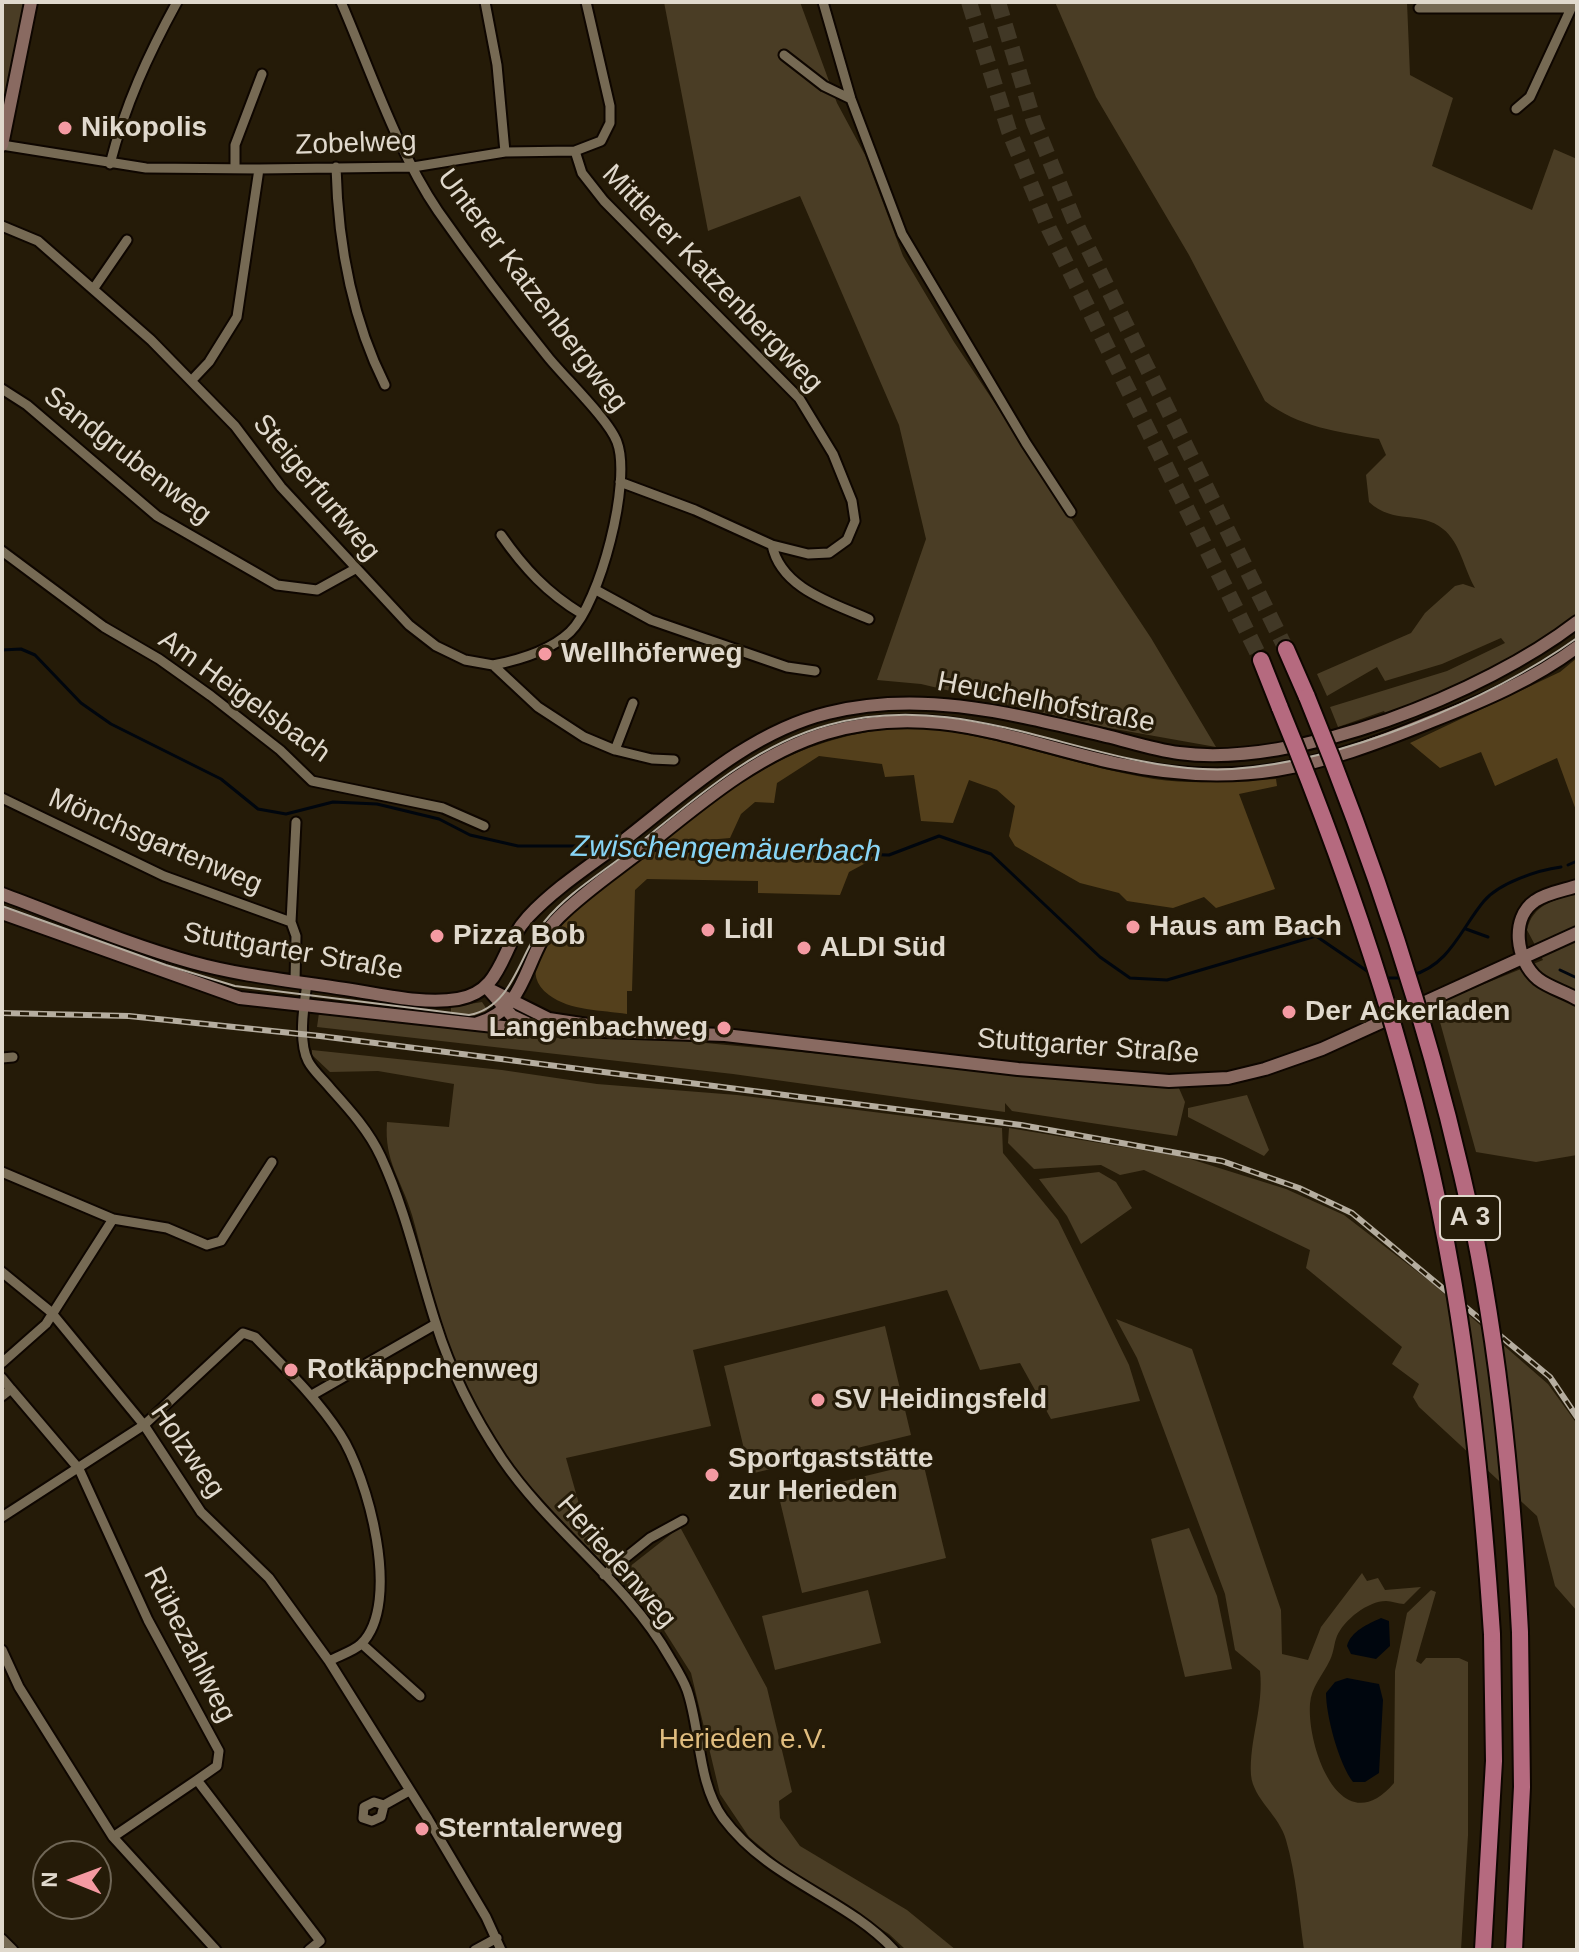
<!DOCTYPE html>
<meta charset="utf-8">
<style>
body{margin:0}
#map{position:relative;width:1579px;height:1952px;overflow:hidden;background:#251b08;font-family:Arial,sans-serif}
canvas{display:block}
.frame{position:absolute;inset:0;border:4px solid #e0d9cd;pointer-events:none}
.north{position:absolute;left:32px;top:1840px;width:80px;height:80px;box-sizing:border-box;background:#251b08;border:2px solid #706757;border-radius:50%;rotate:271deg;font-size:22px;font-weight:700;line-height:32px;text-align:center;color:#e0d9cd}
.north::after{content:'';display:block;margin:auto;width:28px;height:36px;background:#f49aa2;clip-path:polygon(50% 0,100% 100%,50% 72%,0 100%)}
</style>
<div id="map">
<canvas width="1579" height="1952"></canvas>
<div class="frame"></div>
<div class="north">N</div>
</div>
<script>
const g = document.querySelector('canvas').getContext('2d');
g.lineJoin = 'round';
function fillPath(path, color) { g.fillStyle = color; g.fill(path, 'evenodd'); }
function trace(path, color, width, dash) { g.strokeStyle = color; g.lineWidth = width; g.lineCap = dash ? 'butt' : 'round'; g.setLineDash(dash || []); g.stroke(path); }
function drawText(font, color, halo, rows, align = 'center') {
  g.font = font + ' Arial,sans-serif'; g.lineWidth = 6; g.setLineDash([]); g.textBaseline = 'middle'; g.strokeStyle = halo; g.fillStyle = color; for (const [text, x, y, turn = 0] of rows) {
    g.save(); g.translate(x, y); g.rotate((+turn || 0) * Math.PI / 180); g.textAlign = isNaN(turn) ? turn : align; if (halo) g.strokeText(text, 0, 0); g.fillText(text, 0, 0); g.restore();
  }
}
fillPath(new Path2D(`
 M 2,2 L 24,2 L 2,117 Z
 M 664,2 L 800,2 L 837,103 L 865,155 L 903,256 L 954,342 L 1151,638 L 1216,747 L 1098,726 L 921,684 L 877,680 L 926,539 L 899,425 L 800,196 L 708,231 Z
 M 1055,2 L 1407,2 L 1410,75 L 1453,98 L 1432,166 L 1532,210 L 1554,149 L 1577,159 L 1577,616 L 1570,622 L 1496,668 L 1386,715 L 1384,711 L 1338,727 L 1330,707 L 1447,671 L 1505,643 L 1501,638 L 1442,664 L 1385,681 L 1377,667 L 1327,696 L 1317,674 L 1411,633 L 1425,613 L 1455,586 L 1463,584 L 1475,588 C 1464,569 1460,542 1443,529 C 1420,510 1394,525 1369,502 L 1366,475 L 1386,455 L 1379,439 C 1339,432 1298,427 1265,401 L 1189,255 L 1096,97 Z
 M 1577,893 L 1577,1155 L 1536,1162 L 1476,1152 L 1435,1004 L 1543,960 L 1527,930 C 1533,904 1553,901 1577,893 Z
 M 482,1002 L 488,1011 L 494,1008 L 494,1012 L 482,1018 L 451,1018 L 451,1007 Z
 M 319,1013 C 606,1029 891,1063 1178,1086 L 1185,1102 L 1177,1136 L 1012,1111 L 1005,1103 L 1005,1112 L 733,1074 L 317,1027 Z
 M 312,1050 L 502,1070 L 597,1084 L 737,1095 L 1002,1128 L 1003,1153 L 1058,1220 L 1129,1365 L 1140,1401 L 1051,1419 L 1020,1363 L 980,1370 L 947,1290 L 693,1350 L 711,1426 L 566,1458 L 585,1525 L 613,1559 L 604,1569 C 555,1517 506,1464 472,1401 C 442,1344 429,1275 412,1215 C 401,1178 384,1162 387,1122 L 449,1127 L 454,1084 L 378,1071 L 330,1072 L 312,1055 Z
 M 1247,1095 L 1269,1150 L 1264,1156 L 1188,1117 L 1188,1108 Z
 M 1009,1128 L 1184,1157 L 1286,1189 L 1344,1215 L 1432,1283 L 1548,1384 L 1577,1424 L 1577,1611 L 1555,1586 L 1537,1516 L 1419,1407 L 1413,1397 L 1419,1384 L 1392,1364 L 1402,1347 L 1306,1268 L 1310,1250 L 1144,1170 L 1120,1175 L 1101,1165 L 1034,1169 L 1008,1143 Z
 M 1099,1172 L 1116,1182 L 1132,1208 L 1081,1244 L 1067,1216 L 1039,1179 Z
 M 1116,1319 L 1192,1349 L 1281,1610 L 1282,1654 L 1308,1660 L 1321,1627 L 1362,1573 L 1367,1581 L 1378,1578 L 1385,1590 L 1421,1587 L 1404,1604 C 1398,1604 1392,1601 1386,1601 C 1368,1601 1344,1620 1337,1636 C 1334,1643 1334,1652 1330,1660 C 1323,1675 1311,1687 1310,1704 C 1307,1749 1342,1844 1394,1783 L 1395,1671 L 1407,1613 L 1431,1590 L 1436,1592 L 1416,1661 L 1421,1664 L 1426,1658 L 1459,1658 L 1468,1662 L 1468,1835 L 1461,1950 L 1304,1950 C 1299,1914 1296,1874 1286,1840 C 1280,1816 1253,1799 1251,1775 C 1249,1740 1264,1707 1260,1671 L 1235,1650 L 1225,1594 L 1137,1358 Z
 M 885,1326 L 911,1435 L 750,1474 L 724,1366 Z
 M 923,1462 L 946,1558 L 802,1593 L 779,1497 Z
 M 680,1527 L 767,1688 L 792,1792 L 779,1801 L 780,1818 L 800,1846 L 907,1910 L 956,1950 L 906,1950 L 889,1934 L 793,1874 L 749,1837 L 720,1794 L 691,1673 L 653,1613 L 619,1575 Z
 M 1189,1528 L 1217,1596 L 1232,1669 L 1185,1677 L 1151,1539 Z
 M 868,1590 L 881,1643 L 775,1670 L 762,1616 Z`), '#4a3d25');
fillPath(new Path2D(`
 M 1577,658 L 1577,813 L 1557,758 L 1495,786 L 1481,752 L 1440,768 L 1410,743 L 1560,672 Z
 M 916,727 C 1000,735 1073,766 1154,779 C 1195,785 1235,781 1276,779 L 1277,786 L 1239,794 L 1275,889 L 1216,908 L 1204,897 L 1173,908 L 1127,901 L 1119,893 L 1080,883 L 1015,846 L 1009,836 L 1015,806 L 997,790 L 969,780 L 953,823 L 921,821 L 914,775 L 885,777 L 882,764 L 819,756 L 777,783 L 774,803 L 755,802 L 741,814 L 730,838 L 661,844 C 741,776 809,731 916,727 Z
 M 651,852 L 877,857 L 849,872 L 840,895 L 758,893 L 758,881 L 647,879 L 635,890 L 632,991 L 627,991 L 627,1014 C 602,1010 570,1011 549,995 C 494,954 625,872 651,852 Z`), '#54401c');
fillPath(new Path2D(`
 M 1381,1618 L 1389,1621 L 1390,1646 L 1376,1659 L 1351,1654 L 1347,1646 C 1351,1631 1368,1624 1381,1618 Z
 M 1347,1678 L 1379,1684 L 1383,1700 L 1379,1773 L 1365,1782 L 1353,1782 C 1339,1764 1326,1716 1326,1693 L 1335,1682 Z`), '#00060e');
trace(new Path2D(`
 M 2,650 L 21,649 L 35,655 L 81,703 L 111,724 L 221,779 L 258,809 L 286,814 L 333,802 L 377,804 L 439,819 L 470,835 L 518,846 L 610,846
 M 622,847 L 638,848
 M 649,850 L 889,855 L 939,836 L 991,854 L 1100,957 L 1130,978 L 1167,980 L 1316,936 L 1370,973
 M 1568,865 L 1577,861
 M 1466,929 L 1488,937
 M 1560,970 L 1577,978
 M 1412,975 C 1449,966 1462,927 1484,901 C 1499,883 1538,870 1561,867
 M 1384,978 L 1401,978`), '#00060e', 3);
trace(new Path2D(`
 M 969,2 L 1009,131 L 1049,229 L 1261,660
 M 998,2 L 1034,122 L 1074,220 L 1286,649`), '#413826', 16, [16, 8]);
const street = new Path2D(`
 M 341,2 C 370,69 397,151 438,211 C 473,261 510,310 548,357 C 564,377 609,420 617,442 C 632,481 600,603 570,632 C 550,651 519,660 493,665
 M 485,2 L 497,65 L 505,152
 M 823,2 L 851,99 L 902,234 L 1026,443 L 1071,512
 M 1419,8 L 1570,8
 M 784,55 L 824,86 L 851,99
 M 1516,109 L 1530,97 L 1574,2
 M 2,145 L 146,168 L 259,169 L 413,167 L 505,152 L 575,151 L 601,141 L 610,123 L 610,106 L 586,2
 M 575,151 L 582,173 L 604,201 L 799,398 L 833,454 L 852,501 L 855,521 L 847,540 L 829,553 L 808,554 L 772,545 L 695,510 L 620,482
 M 110,164 C 125,105 148,55 177,2
 M 235,167 L 235,145 L 262,74
 M 336,167 C 338,244 351,317 385,385
 M 2,226 L 38,241 L 151,340 L 235,426 L 281,487 L 409,625 L 436,646 L 465,660 L 493,665 L 538,707 L 584,737 L 615,750 L 652,759 L 674,760
 M 94,288 L 127,240
 M 192,380 L 209,362 L 237,317 L 259,169
 M 2,389 L 27,405 L 157,516 L 277,585 L 317,590 L 355,569
 M 501,535 C 524,568 547,593 582,614
 M 772,545 C 781,589 833,603 869,619
 M 2,551 L 104,627 L 159,659 L 211,696 L 280,750 L 312,781 L 443,808 L 484,826
 M 596,590 L 651,620 L 787,667 L 815,671
 M 615,750 L 633,703
 M 2,798 L 164,876 L 291,922
 M 295,981 L 296,936 L 291,922 L 296,822
 M 307,983 C 304,1005 298,1041 308,1061 C 313,1071 324,1080 331,1089 C 350,1110 369,1131 381,1157 C 406,1211 418,1268 436,1324 C 451,1372 474,1417 502,1459 C 551,1531 627,1582 670,1658 C 676,1668 683,1679 687,1690 C 701,1730 697,1782 723,1818 C 770,1881 845,1897 894,1950
 M 2,1058 L 13,1057
 M 2,1172 L 113,1219 L 167,1228 L 207,1245 L 221,1241 L 272,1162
 M 2,1272 L 51,1312 L 144,1425 L 201,1512 L 269,1578 L 329,1661 L 428,1819 L 486,1917 L 501,1950
 M 2,1363 L 46,1324 L 113,1219
 M 2,1378 L 11,1389 L 2,1396
 M 11,1389 L 79,1469 L 148,1620 L 219,1751 L 217,1766 L 197,1780 L 320,1941 L 309,1950
 M 312,1395 L 436,1324
 M 2,1517 L 144,1425 L 243,1333 L 255,1337 C 285,1368 316,1397 340,1434 C 367,1475 403,1603 361,1644 C 354,1651 338,1656 329,1661
 M 604,1575 L 650,1538 L 683,1520
 M 362,1644 L 420,1696
 M 2,1650 L 19,1687 L 113,1837 L 216,1950
 M 384,1805 L 381,1817 L 372,1821 L 363,1818 L 364,1807 L 374,1802 L 384,1805 L 409,1791
 M 113,1837 L 197,1780
 M 2,1939 L 13,1950
 M 475,1950 L 497,1938`);
const secondary = new Path2D(`
 M 2,145 L 31,2
 M 1577,886 C 1565,890 1546,893 1535,901 C 1510,918 1516,961 1538,979 C 1548,987 1565,992 1577,999
 M 2,894 C 64,917 127,944 191,962 C 241,976 294,981 345,989 C 381,994 422,1005 458,999 C 504,991 500,947 528,917 C 555,888 591,865 623,841 C 685,793 749,732 828,713 C 924,689 1017,715 1111,737 C 1134,743 1156,750 1179,753 C 1296,769 1485,693 1577,622
 M 2,913 L 240,998 L 512,1028 L 725,1035 L 1018,1069 L 1169,1081 L 1228,1078 L 1265,1069 L 1322,1049 L 1577,933
 M 487,988 L 549,1019 L 588,1025
 M 489,990 L 512,1016 L 533,1026
 M 478,1023 C 531,1007 523,952 559,917 C 582,894 611,874 637,854 C 695,808 754,755 826,733 C 932,701 1014,741 1115,763 C 1240,790 1317,768 1432,721 C 1483,701 1533,680 1577,647`);
const highway = new Path2D(`
 M 1286,649 L 1307,697
 M 1261,660 L 1280,708
 M 1483,1950 L 1494,1761 L 1492,1634
 M 1514,1950 L 1522,1787 L 1520,1632`);
trace(street, '#0e0600', 13);
trace(secondary, '#0e0600', 16);
trace(highway, '#0e0600', 20);
trace(street, '#766a54', 9);
trace(secondary, '#896a61', 12);
trace(highway, '#b56a7f', 16);
trace(new Path2D(`
 M 2,906 L 166,965 L 235,986 L 469,1015 C 514,1007 519,953 545,921 C 567,894 600,874 627,853 C 689,804 751,746 828,725 C 934,695 1029,737 1131,759 C 1164,766 1199,771 1232,769 C 1341,762 1488,701 1577,638`), '#b5ad9f', 2);
const rail = new Path2D(`
 M 2,1013 L 129,1016 L 320,1036 L 1021,1125 L 1222,1161 L 1299,1188 L 1352,1213 L 1550,1377 L 1577,1417`);
trace(rail, '#b5ad9f', 6);
trace(rail, '#251b08', 3, [9]);
const highwayBridge = new Path2D(`
 M 1307,697 C 1371,853 1424,1011 1462,1175 C 1497,1324 1512,1480 1520,1632
 M 1280,708 C 1356,893 1419,1083 1453,1280 C 1473,1397 1484,1515 1492,1634`);
trace(highwayBridge, '#0e0600', 20, []);
trace(highwayBridge, '#b56a7f', 16);
for (const [x, y, r, color] of [
 [65,128,8,"#f49aa2"],
 [545,654,8,"#f49aa2"],
 [1133,927,8,"#f49aa2"],
 [708,930,8,"#f49aa2"],
 [437,936,8,"#f49aa2"],
 [804,948,8,"#f49aa2"],
 [1289,1012,8,"#f49aa2"],
 [724,1028,8,"#f49aa2"],
 [291,1370,8,"#f49aa2"],
 [818,1400,8,"#f49aa2"],
 [712,1475,8,"#f49aa2"],
 [422,1829,8,"#f49aa2"]
]) { const dot = new Path2D(); dot.arc(x, y, r, 0, 2 * Math.PI); g.fillStyle = color; g.fill(dot); trace(dot, '#251b08', 3); }
for (const [x, y, w] of [
 [1470,1218,60]
]) { const box = new Path2D(); box.roundRect(x - w / 2, y - 22, w, 44, 6); g.fillStyle = '#251b08'; g.fill(box); trace(box, '#e0d9cd', 2); }
drawText('bold 26px', '#e0d9cd', null, [
 ["A 3",1470,1218]
]);
drawText('bold 28px', '#e0d9cd', '#251b08', [
 ["Nikopolis",81,128],
 ["Wellhöferweg",561,654],
 ["Haus am Bach",1149,927],
 ["Lidl",724,930],
 ["Pizza Bob",453,936],
 ["ALDI Süd",820,948],
 ["Der Ackerladen",1305,1012],
 ["Langenbachweg",708,1028,"right"],
 ["Rotkäppchenweg",307,1370],
 ["SV Heidingsfeld",834,1400],
 ["Sportgaststätte",728,1459],
 ["zur Herieden",728,1491],
 ["Sterntalerweg",438,1829]
], 'left');
drawText('28px', '#e0d9cd', '#251b08', [
 ["Zobelweg",356,144,-2],
 ["Mittlerer Katzenbergweg",712,279,46],
 ["Unterer Katzenbergweg",532,291,53],
 ["Sandgrubenweg",127,456,38],
 ["Steigerfurtweg",316,488,50],
 ["Am Heigelsbach",244,697,36],
 ["Heuchelhofstraße",1046,703,11],
 ["Mönchsgartenweg",155,842,23],
 ["Stuttgarter Straße",293,952,10],
 ["Stuttgarter Straße",1088,1047,4],
 ["Holzweg",187,1451,55],
 ["Heriedenweg",616,1562,49],
 ["Rübezahlweg",189,1645,63]
]);
drawText('28px', '#e0bd7f', '#251b08', [
 ["Herieden e.V.",743,1740]
]);
drawText('italic 30px', '#88d5f6', '#251b08', [
 ["Zwischengemäuerbach",726,850,1]
]);
</script>
